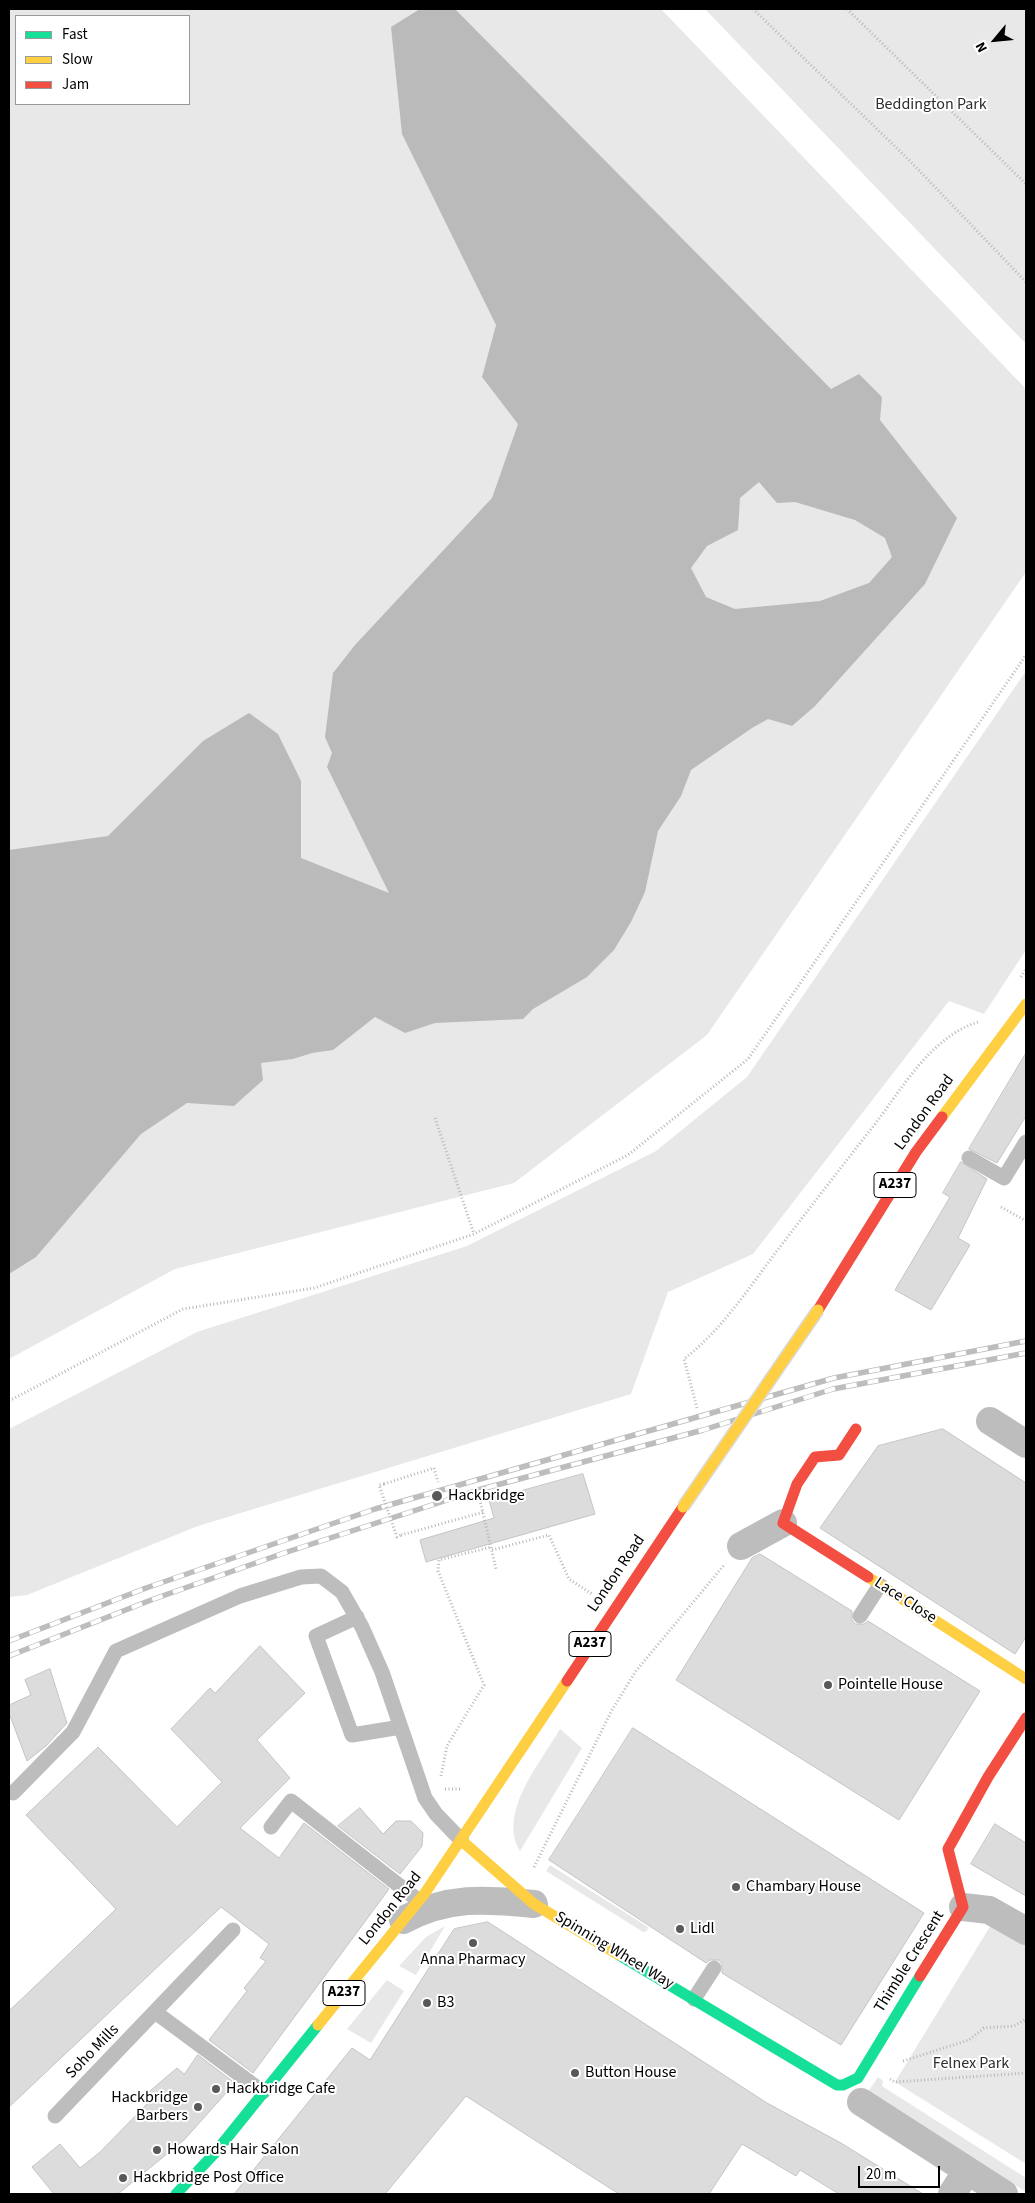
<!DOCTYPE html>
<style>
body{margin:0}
#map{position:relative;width:1035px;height:2203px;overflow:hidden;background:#fff;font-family:"Source Sans 3",sans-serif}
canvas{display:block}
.frame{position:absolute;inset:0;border:10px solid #000;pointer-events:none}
.legend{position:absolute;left:15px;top:15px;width:175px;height:90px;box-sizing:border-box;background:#fff;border:1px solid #999;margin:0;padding:6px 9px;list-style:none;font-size:15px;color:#000}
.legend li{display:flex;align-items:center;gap:10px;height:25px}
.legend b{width:25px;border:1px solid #999}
.north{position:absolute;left:970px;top:15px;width:50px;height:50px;-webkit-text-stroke:4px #fff;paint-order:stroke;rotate:242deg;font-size:14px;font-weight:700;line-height:20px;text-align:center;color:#000}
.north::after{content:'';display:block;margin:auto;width:18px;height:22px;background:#000;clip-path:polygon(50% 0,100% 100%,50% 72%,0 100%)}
.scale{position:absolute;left:858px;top:2166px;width:82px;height:22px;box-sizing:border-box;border:2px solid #000;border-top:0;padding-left:6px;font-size:15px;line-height:18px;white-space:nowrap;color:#000;-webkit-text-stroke:4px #fff;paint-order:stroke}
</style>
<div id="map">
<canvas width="1035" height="2203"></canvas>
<div class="frame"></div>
<ul class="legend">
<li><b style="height:6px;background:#16e098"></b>Fast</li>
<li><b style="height:6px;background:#ffcf43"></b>Slow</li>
<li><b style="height:6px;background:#f24e42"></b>Jam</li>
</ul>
<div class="north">N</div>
<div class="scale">20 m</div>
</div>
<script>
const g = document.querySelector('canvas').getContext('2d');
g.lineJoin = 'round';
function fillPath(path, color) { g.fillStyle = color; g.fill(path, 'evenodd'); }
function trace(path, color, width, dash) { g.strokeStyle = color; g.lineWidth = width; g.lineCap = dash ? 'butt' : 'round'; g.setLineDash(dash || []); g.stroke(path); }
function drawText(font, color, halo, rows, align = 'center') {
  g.font = font + ' "Source Sans 3",sans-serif'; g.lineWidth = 4; g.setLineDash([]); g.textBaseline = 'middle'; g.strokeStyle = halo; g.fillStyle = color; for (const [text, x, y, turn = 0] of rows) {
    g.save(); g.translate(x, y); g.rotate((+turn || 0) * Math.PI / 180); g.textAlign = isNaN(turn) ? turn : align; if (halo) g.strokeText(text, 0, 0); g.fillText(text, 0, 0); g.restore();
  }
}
fillPath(new Path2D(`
 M 9,9 L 661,9 L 1026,389 L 1026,572 L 707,1035 L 514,1183 L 175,1269 L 9,1359 ZM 16,16 L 189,16 L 189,104 L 16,104 Z
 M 705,9 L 1026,9 L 1026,344 Z
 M 1026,671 L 1026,950 L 984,1014 L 949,1001 L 753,1254 L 668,1292 L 631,1394 L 198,1526 L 27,1595 L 9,1597 L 9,1429 L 197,1332 L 467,1246 L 656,1151 L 747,1077 Z
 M 560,1729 L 582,1748 L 520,1851 C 497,1813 541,1762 560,1729 Z
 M 550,1865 L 648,1927 L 647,1931 L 643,1932 L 546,1871 Z
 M 991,1925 L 1026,1943 L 1026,2164 L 895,2082 Z
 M 445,1926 L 416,1975 L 399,1966 L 426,1937 Z
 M 387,1980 L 404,1991 L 371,2043 L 347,2029 Z
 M 878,2077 L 883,2081 L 882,2086 L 1026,2178 L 1026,2192 L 880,2099 L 866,2095 Z`), '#e8e8e8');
fillPath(new Path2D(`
 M 420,9 L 455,9 L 831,389 L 859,374 L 882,397 L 880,420 L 957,518 L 925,584 L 815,706 L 792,726 L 768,719 L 752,728 L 691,770 L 681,796 L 658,831 L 645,892 L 631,922 L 614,950 L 587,977 L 533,1009 L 523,1019 L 435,1023 L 405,1033 L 375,1017 L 333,1050 L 312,1053 L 293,1059 L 261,1063 L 263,1080 L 234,1106 L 187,1103 L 141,1134 L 36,1257 L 9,1274 L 9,850 L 108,836 L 203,741 L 249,713 L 278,734 L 301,781 L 301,858 L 389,893 L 327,767 L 332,753 L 325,737 L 333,673 L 355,645 L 492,498 L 518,424 L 482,377 L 496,325 L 402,134 L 391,27 ZM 759,482 L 777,503 L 795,502 L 855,520 L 885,538 L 892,557 L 869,583 L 820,601 L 735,609 L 706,597 L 691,568 L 707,546 L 738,530 L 740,498 Z`), '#bababa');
const building = new Path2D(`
 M 1026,1053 L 1026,1116 L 997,1163 L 969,1149 Z
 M 961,1162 L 987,1179 L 958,1238 L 970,1245 L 931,1310 L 895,1290 L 950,1197 L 943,1193 Z
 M 943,1429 L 1026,1483 L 1026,1637 L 1015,1654 L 820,1528 L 878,1446 Z
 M 583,1474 L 595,1514 L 426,1562 L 420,1540 L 494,1518 L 489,1500 Z
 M 760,1554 L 852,1611 L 852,1620 L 855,1624 L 864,1624 L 868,1621 L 980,1691 L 899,1820 L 676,1680 L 752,1558 Z
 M 260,1646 L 305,1693 L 257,1740 L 290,1778 L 240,1828 L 279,1858 L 304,1823 L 389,1889 L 253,2073 L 209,2040 L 247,1991 L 244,1988 L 266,1961 L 260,1958 L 269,1944 L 221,1907 L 9,2107 L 9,2011 L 116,1909 L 26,1815 L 98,1747 L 177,1827 L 222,1782 L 171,1729 L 210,1688 L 215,1693 Z
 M 50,1669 L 67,1723 L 46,1746 L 27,1761 L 9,1713 L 9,1705 L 31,1695 L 25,1680 Z
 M 633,1728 L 924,1913 L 841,2045 L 722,1973 L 722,1964 L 719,1960 L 710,1960 L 706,1963 L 549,1860 Z
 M 360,1808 L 383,1834 L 396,1821 L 411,1821 L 423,1833 L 422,1846 L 400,1874 L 338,1826 Z
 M 995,1824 L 1026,1843 L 1026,1896 L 971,1864 Z
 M 488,1922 L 767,2103 L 841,2143 L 923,2194 L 839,2194 L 800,2170 L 796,2176 L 742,2144 L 709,2194 L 619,2194 L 466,2096 L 385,2194 L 234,2194 L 352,2048 L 370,2060 L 454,1929 Z
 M 198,2055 L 235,2083 L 184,2140 L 118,2194 L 54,2194 L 32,2167 L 60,2144 L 80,2168 L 99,2153 L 149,2102 L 144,2096 L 177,2068 L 184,2074 Z`);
fillPath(building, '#dcdcdc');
trace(building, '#c4c4c4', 1);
trace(new Path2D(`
 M 753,9 L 909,160 L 1026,282
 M 847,9 L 1026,184
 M 1021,977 L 1026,969
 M 435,1118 L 474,1234
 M 1001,1207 L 1026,1221
 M 9,1401 L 183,1309 L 314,1288 L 474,1234 L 628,1155 L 748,1059 L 1026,655
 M 697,1408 L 684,1359 C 723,1329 750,1286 780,1247 C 811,1206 843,1165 875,1124 C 903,1087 931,1037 978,1022
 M 384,1484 L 434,1468 L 438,1482
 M 479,1496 L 496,1569
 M 401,1535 L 484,1512
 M 492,1550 L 549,1535 L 569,1579 L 592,1594
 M 441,1776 L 447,1746 L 484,1685 L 438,1571 L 439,1560 L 491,1547
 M 445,1789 L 461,1789
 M 534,1867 L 612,1710 L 636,1671 L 724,1565
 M 903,2061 L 969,2040 L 984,2028 L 1014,2026 L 1026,2019
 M 890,2079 L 895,2082 L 1026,2073`), '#b8b8b8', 3, [1, 2.5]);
trace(new Path2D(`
 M 969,1158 L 1004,1178 L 1026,1142
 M 860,1616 L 880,1585
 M 357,1617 L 316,1636 L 352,1735 L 401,1727
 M 13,1793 L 73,1732 L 116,1651 L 240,1596 L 301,1577 L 321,1576 L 342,1592 L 362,1627 L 382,1672 L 425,1798 L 436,1814 L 462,1841
 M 271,1827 L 291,1801 L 419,1901
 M 694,1999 L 714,1968
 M 155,2012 L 263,2092
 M 55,2116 L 233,1930`), '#bdbdbd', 15);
trace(new Path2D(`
 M 990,1421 L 1026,1444
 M 741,1546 L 783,1523
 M 963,1907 L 989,1910 L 1026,1931
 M 403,1920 C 449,1896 484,1899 534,1904
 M 861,2102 L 1004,2194
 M 952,2194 L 967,2171`), '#bdbdbd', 28);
trace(new Path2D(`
 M 619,1955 L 837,2085 L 843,2085 L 858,2078 L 920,1976
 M 176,2194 L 214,2154 L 318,2025`), '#16e098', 11);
trace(new Path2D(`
 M 942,1117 L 1026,1004
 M 868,1577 L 1026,1679
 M 462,1841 L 534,1904 L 619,1955
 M 318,2025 L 425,1893 L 567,1681`), '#ffcf43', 11);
trace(new Path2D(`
 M 818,1310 L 916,1152 L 942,1117
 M 856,1429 L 839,1455 L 815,1457 L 797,1484 L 783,1523 L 868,1577
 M 567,1681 L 683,1507
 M 920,1976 L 963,1907 L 948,1849 L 988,1777 L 1026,1718`), '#f24e42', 11);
const rail = new Path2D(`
 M 9,1641 L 146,1588 L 375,1509 L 834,1378 L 1026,1341
 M 9,1656 L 151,1600 L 284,1553 L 478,1490 L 703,1430 L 833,1389 L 1026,1353`);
trace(rail, '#bdbdbd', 5.5);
trace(rail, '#fff', 4, [11]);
const slowBridge = new Path2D(`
 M 683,1507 L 818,1310`);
trace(slowBridge, '#dbdbdb', 14, []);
trace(new Path2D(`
 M 384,1484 L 379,1485 L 397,1537 L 401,1535`), '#b8b8b8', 3, [1, 2.5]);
trace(slowBridge, '#ffcf43', 11);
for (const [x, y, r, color] of [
 [437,1496,6,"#595959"],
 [828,1685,5,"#595959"],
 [736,1887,5,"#595959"],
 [680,1929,5,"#595959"],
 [473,1943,5,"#595959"],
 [427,2003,5,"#595959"],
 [575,2073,5,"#595959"],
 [216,2089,5,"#595959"],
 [198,2107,5,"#595959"],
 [157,2150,5,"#595959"],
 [123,2178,5,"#595959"]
]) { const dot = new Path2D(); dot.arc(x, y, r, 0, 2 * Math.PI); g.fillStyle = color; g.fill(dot); trace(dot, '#fff', 2); }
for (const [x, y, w] of [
 [895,1185,42],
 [590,1644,42],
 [344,1993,42]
]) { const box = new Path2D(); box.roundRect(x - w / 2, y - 12.5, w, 25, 4); g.fillStyle = '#fff'; g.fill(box); trace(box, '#000', 1); }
drawText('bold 15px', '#000', null, [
 ["A237",895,1185],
 ["A237",590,1644],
 ["A237",344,1993]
]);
drawText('16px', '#2d2d2d', '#fff', [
 ["Beddington Park",931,105],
 ["Felnex Park",971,2064]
]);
drawText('16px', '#000', '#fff', [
 ["London Road",925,1113,-54],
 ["London Road",617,1574,-56],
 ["Lace Close",905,1601,33],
 ["London Road",391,1909,-51],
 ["Spinning Wheel Way",614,1951,31],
 ["Thimble Crescent",910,1962,-58],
 ["Soho Mills",93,2052,-46]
]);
drawText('16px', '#000', '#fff', [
 ["Hackbridge",448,1496],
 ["Pointelle House",838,1685],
 ["Chambary House",746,1887],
 ["Lidl",690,1929],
 ["Anna Pharmacy",473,1960,"center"],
 ["B3",437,2003],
 ["Button House",585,2073],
 ["Hackbridge Cafe",226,2089],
 ["Hackbridge",188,2098,"right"],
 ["Barbers",188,2116,"right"],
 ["Howards Hair Salon",167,2150],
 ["Hackbridge Post Office",133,2178]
], 'left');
</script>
